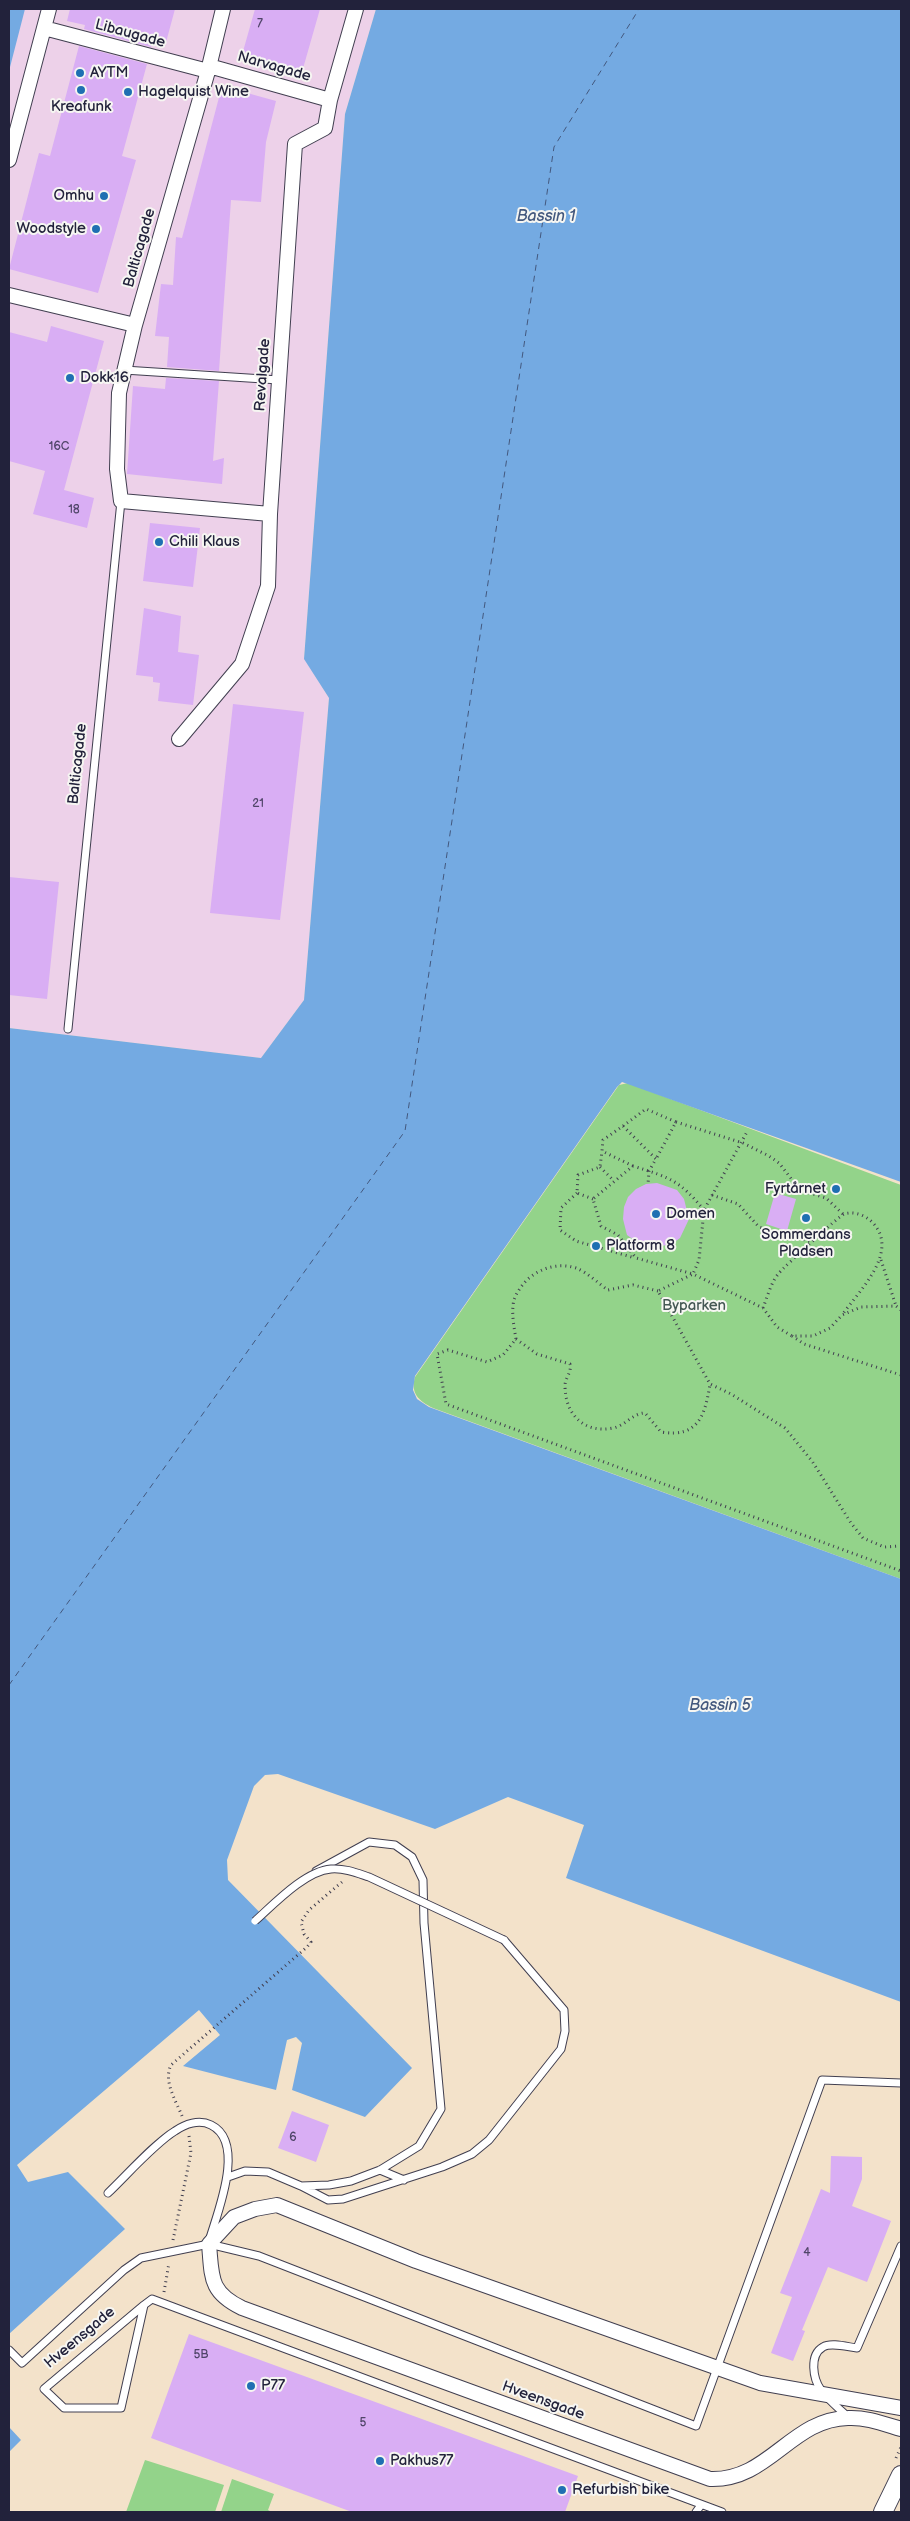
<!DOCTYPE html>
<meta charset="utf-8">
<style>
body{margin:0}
#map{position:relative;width:910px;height:2521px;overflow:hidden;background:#f3e2ca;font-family:"Balsamiq Sans",sans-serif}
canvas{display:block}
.frame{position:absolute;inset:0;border:10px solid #22223b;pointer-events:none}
</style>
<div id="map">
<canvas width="910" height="2521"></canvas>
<div class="frame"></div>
</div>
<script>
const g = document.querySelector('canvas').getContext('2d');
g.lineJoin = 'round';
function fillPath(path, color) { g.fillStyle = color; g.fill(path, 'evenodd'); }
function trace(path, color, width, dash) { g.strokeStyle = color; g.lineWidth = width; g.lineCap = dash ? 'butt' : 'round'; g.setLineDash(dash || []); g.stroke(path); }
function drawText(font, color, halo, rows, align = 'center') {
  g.font = font + ' "Balsamiq Sans",sans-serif'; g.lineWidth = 4; g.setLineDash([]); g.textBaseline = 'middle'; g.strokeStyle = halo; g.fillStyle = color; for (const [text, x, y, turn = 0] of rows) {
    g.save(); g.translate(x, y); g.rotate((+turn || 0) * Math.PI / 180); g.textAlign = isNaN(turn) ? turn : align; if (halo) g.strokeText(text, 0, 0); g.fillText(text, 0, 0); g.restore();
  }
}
fillPath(new Path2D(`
 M 23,9 L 376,9 L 345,114 L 304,658 L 329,698 L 304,1000 L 261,1058 L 9,1028 L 9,64 Z`), '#edd1e9');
fillPath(new Path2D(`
 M 628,1083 L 901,1185 L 901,1579 L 433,1408 C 419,1401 410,1393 415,1377 L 619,1085 Z
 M 145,2460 L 224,2485 L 215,2512 L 126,2512 Z
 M 232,2479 L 274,2494 L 268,2510 L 272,2512 L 221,2512 Z`), '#93d38a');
fillPath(new Path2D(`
 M 9,9 L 25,9 L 9,71 Z
 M 376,9 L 901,9 L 901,1182 L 622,1082 L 617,1087 L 415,1376 L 413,1390 L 417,1399 L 429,1407 L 901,1579 L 901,2002 L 566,1878 L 584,1825 L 508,1797 L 435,1829 L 278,1774 L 265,1775 L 254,1786 L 227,1860 L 228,1880 L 412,2068 L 365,2117 L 292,2090 L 302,2043 L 296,2037 L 287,2040 L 276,2090 L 183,2066 L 220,2035 L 199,2010 L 17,2165 L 28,2182 L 68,2172 L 125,2229 L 9,2334 L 9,1028 L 261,1058 L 304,1000 L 329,698 L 304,659 L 345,114 Z
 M 9,2427 L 21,2440 L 9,2452 Z`), '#74aae2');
trace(new Path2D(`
 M 9,1685 L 405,1131 L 554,147 L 639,9`), '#43587e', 1, [6, 5]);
fillPath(new Path2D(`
 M 70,9 L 175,9 L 165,46 L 152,43 L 151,47 L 84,29 L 85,25 L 67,21 Z
 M 255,9 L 320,9 L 302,72 L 242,55 Z
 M 79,46 L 147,64 L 122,156 L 136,160 L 98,293 L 9,269 L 39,153 L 50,156 Z
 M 222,86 L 276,101 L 266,142 L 261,202 L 231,200 L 219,371 L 167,367 L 169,337 L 155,336 L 161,284 L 173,285 L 176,237 L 182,238 Z
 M 51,326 L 104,341 L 64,490 L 94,498 L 87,528 L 33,514 L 45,471 L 9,461 L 9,332 L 47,342 Z
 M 166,378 L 219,381 L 213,461 L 224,458 L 222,484 L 127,474 L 133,386 L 165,389 Z
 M 150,523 L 200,528 L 193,587 L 143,581 Z
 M 144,608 L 181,616 L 178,652 L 199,655 L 193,705 L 158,701 L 160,683 L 153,682 L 153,677 L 136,675 Z
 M 233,704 L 304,712 L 280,920 L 210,913 Z
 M 9,877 L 59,882 L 47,999 L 9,995 Z
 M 657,1183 L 677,1190 L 684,1199 L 689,1219 L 680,1238 L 672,1244 L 651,1248 L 641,1245 L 627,1235 L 623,1219 L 624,1207 L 628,1197 L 636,1189 L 646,1184 Z
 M 775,1193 L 796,1199 L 787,1231 L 766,1224 Z
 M 292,2111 L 329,2125 L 316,2162 L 278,2148 Z
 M 831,2156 L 862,2157 L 862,2179 L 852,2206 L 891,2221 L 867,2282 L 828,2267 L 802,2330 L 805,2331 L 793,2361 L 771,2353 L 792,2297 L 780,2293 L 821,2189 L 830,2193 Z
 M 189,2334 L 578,2476 L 565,2512 L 352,2512 L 151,2438 Z`), '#d9aef4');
const service = new Path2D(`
 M 124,370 L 279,380
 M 68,1029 L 121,501
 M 380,2170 L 404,2180
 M 228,2177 L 245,2171 L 268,2172 L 301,2186 L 329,2185 L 351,2181 L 380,2170 L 419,2146 L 441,2109 L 424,1923 L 423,1880 L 412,1857 L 395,1845 L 369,1842 L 316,1871
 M 301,2186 L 328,2200 L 343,2199 L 442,2167 L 472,2154 L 489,2140 L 561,2049 L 565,2031 L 564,2010 L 504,1940
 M 108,2193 C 126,2176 155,2143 175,2131 C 185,2124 199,2119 211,2125 C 246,2142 218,2211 210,2238
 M 144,2305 L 121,2408 L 64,2408 L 44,2389 L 144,2305 L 152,2299 L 722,2512
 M 9,2350 L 22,2363 L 124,2270 L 141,2258 L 209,2244 L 259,2256 L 696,2426 L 822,2080 L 901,2083
 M 849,2418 C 840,2409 828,2400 821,2390 C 813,2379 809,2355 823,2347 C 831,2342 848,2347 857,2348 L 901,2246
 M 696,2512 L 701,2505`);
const minor = new Path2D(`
 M 223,9 L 208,71 L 135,325 L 119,393 L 117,469 L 121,501 L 270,514
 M 44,28 L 208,71
 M 209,66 L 330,100
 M 9,160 L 49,9
 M 9,295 L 135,325
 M 179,739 L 242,664 L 268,586 L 270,514 L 295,144 L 325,128 L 330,100 L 356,9
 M 901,2408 L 760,2383 L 416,2261 L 277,2205 L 255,2209 L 234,2217 L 209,2244 C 212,2277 209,2292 242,2308 L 710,2479 C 769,2481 791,2419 848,2418 C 866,2417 884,2424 901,2429`);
const tertiary = new Path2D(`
 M 883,2512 L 901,2475`);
trace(service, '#413f50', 9);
trace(minor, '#413f50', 16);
trace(tertiary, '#413f50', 20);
trace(new Path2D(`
 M 676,1122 L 743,1143 L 769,1156 L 779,1163 L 800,1190 L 826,1198 L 843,1214
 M 623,1126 L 646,1109 L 676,1122 L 656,1159
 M 633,1166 L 602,1151 L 603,1140 L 623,1126 L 656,1159 L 649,1171 L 648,1184
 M 600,1167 L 613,1180
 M 577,1193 L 561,1208 L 560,1230 L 576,1241 L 635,1258
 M 712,1195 L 738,1204 L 759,1227 L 812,1242
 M 593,1199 L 577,1193 L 578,1175 L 600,1167 L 602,1151
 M 704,1210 C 679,1180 671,1178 633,1166 L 593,1199 L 601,1226 L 618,1235 L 636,1258 L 693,1274 L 699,1260 L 704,1210 L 748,1130
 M 881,1260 L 896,1306
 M 658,1291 L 633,1285 L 608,1290 C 599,1284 587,1272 576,1268 C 550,1260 523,1275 514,1300 C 511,1312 514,1327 516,1339 L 503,1355 L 487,1362 L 448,1350 L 437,1354 L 446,1404 L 901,1571
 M 763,1308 C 767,1298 771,1282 779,1273 C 785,1266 839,1216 844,1214 C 854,1211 865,1215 872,1222 C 901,1251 859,1291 842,1315
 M 901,1310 L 896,1306 L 861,1307 L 842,1315 L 830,1328 L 813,1336 L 792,1336 L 777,1327 L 763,1308 L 693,1274 L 658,1291 L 710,1384 L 731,1394 L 785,1428 L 812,1461 L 851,1523 L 863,1538 L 884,1547 L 901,1546
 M 792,1336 L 804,1344 L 901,1375
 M 516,1339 L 537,1354 L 570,1364 C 572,1372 565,1378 565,1386 C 565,1414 584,1434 613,1428 C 625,1426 633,1413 645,1413 L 661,1432 C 698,1438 705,1416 710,1384
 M 182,2116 C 176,2101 163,2081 171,2065 L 307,1947 L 311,1942 L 304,1934 L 301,1922 L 309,1910 L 342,1882
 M 173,2240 L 191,2153 L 189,2136
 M 164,2292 L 169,2263
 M 896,2458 L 901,2447`), '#413f50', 3, [1, 4]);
trace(service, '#fff', 7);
trace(minor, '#fff', 14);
trace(tertiary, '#fff', 18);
const serviceBridge = new Path2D(`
 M 255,1921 C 274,1904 305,1871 331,1869 C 345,1868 357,1873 369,1877 L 504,1940`);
trace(serviceBridge, '#413f50', 9, []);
trace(serviceBridge, '#fff', 7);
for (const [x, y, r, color] of [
 [80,73,5,"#1f6fb2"],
 [81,90,5,"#1f6fb2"],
 [128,92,5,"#1f6fb2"],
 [104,196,5,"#1f6fb2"],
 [96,229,5,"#1f6fb2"],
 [70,378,5,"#1f6fb2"],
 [159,542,5,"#1f6fb2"],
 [836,1189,5,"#1f6fb2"],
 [656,1214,5,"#1f6fb2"],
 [806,1218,5,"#1f6fb2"],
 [596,1246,5,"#1f6fb2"],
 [251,2386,5,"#1f6fb2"],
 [380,2461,5,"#1f6fb2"],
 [562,2490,5,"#1f6fb2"]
]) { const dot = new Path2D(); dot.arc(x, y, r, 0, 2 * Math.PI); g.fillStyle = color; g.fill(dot); trace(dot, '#f6f6f2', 2); }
drawText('12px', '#504569', null, [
 ["7",260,24],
 ["16C",59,447],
 ["18",74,510],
 ["21",258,804],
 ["6",293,2138],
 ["4",807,2253],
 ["5B",201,2355],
 ["5",363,2423]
]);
drawText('15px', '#22223b', '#f6f6f2', [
 ["Libaugade",130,34,15],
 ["Narvagade",274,67,16],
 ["Balticagade",140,248,-74],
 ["Revalgade",263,375,-86],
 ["Balticagade",78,764,-84],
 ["Hveensgade",80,2338,-40],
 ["Hveensgade",543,2401,20]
]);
drawText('15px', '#22223b', '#f6f6f2', [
 ["AYTM",90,73],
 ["Hagelquist Wine",138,92],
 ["Kreafunk",81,107,"center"],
 ["Omhu",94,196,"right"],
 ["Woodstyle",86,229,"right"],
 ["Dokk16",80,378],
 ["Chili Klaus",169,542],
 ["Fyrtårnet",826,1189,"right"],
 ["Domen",666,1214],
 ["Sommerdans",806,1235,"center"],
 ["Pladsen",806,1252,"center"],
 ["Platform 8",606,1246],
 ["P77",261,2386],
 ["Pakhus77",390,2461],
 ["Refurbish bike",572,2490]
], 'left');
drawText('15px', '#445753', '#f6f6f2', [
 ["Byparken",694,1306]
]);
drawText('italic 16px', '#43587e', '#f6f6f2', [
 ["Bassin 1",546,217],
 ["Bassin 5",720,1706]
]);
</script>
